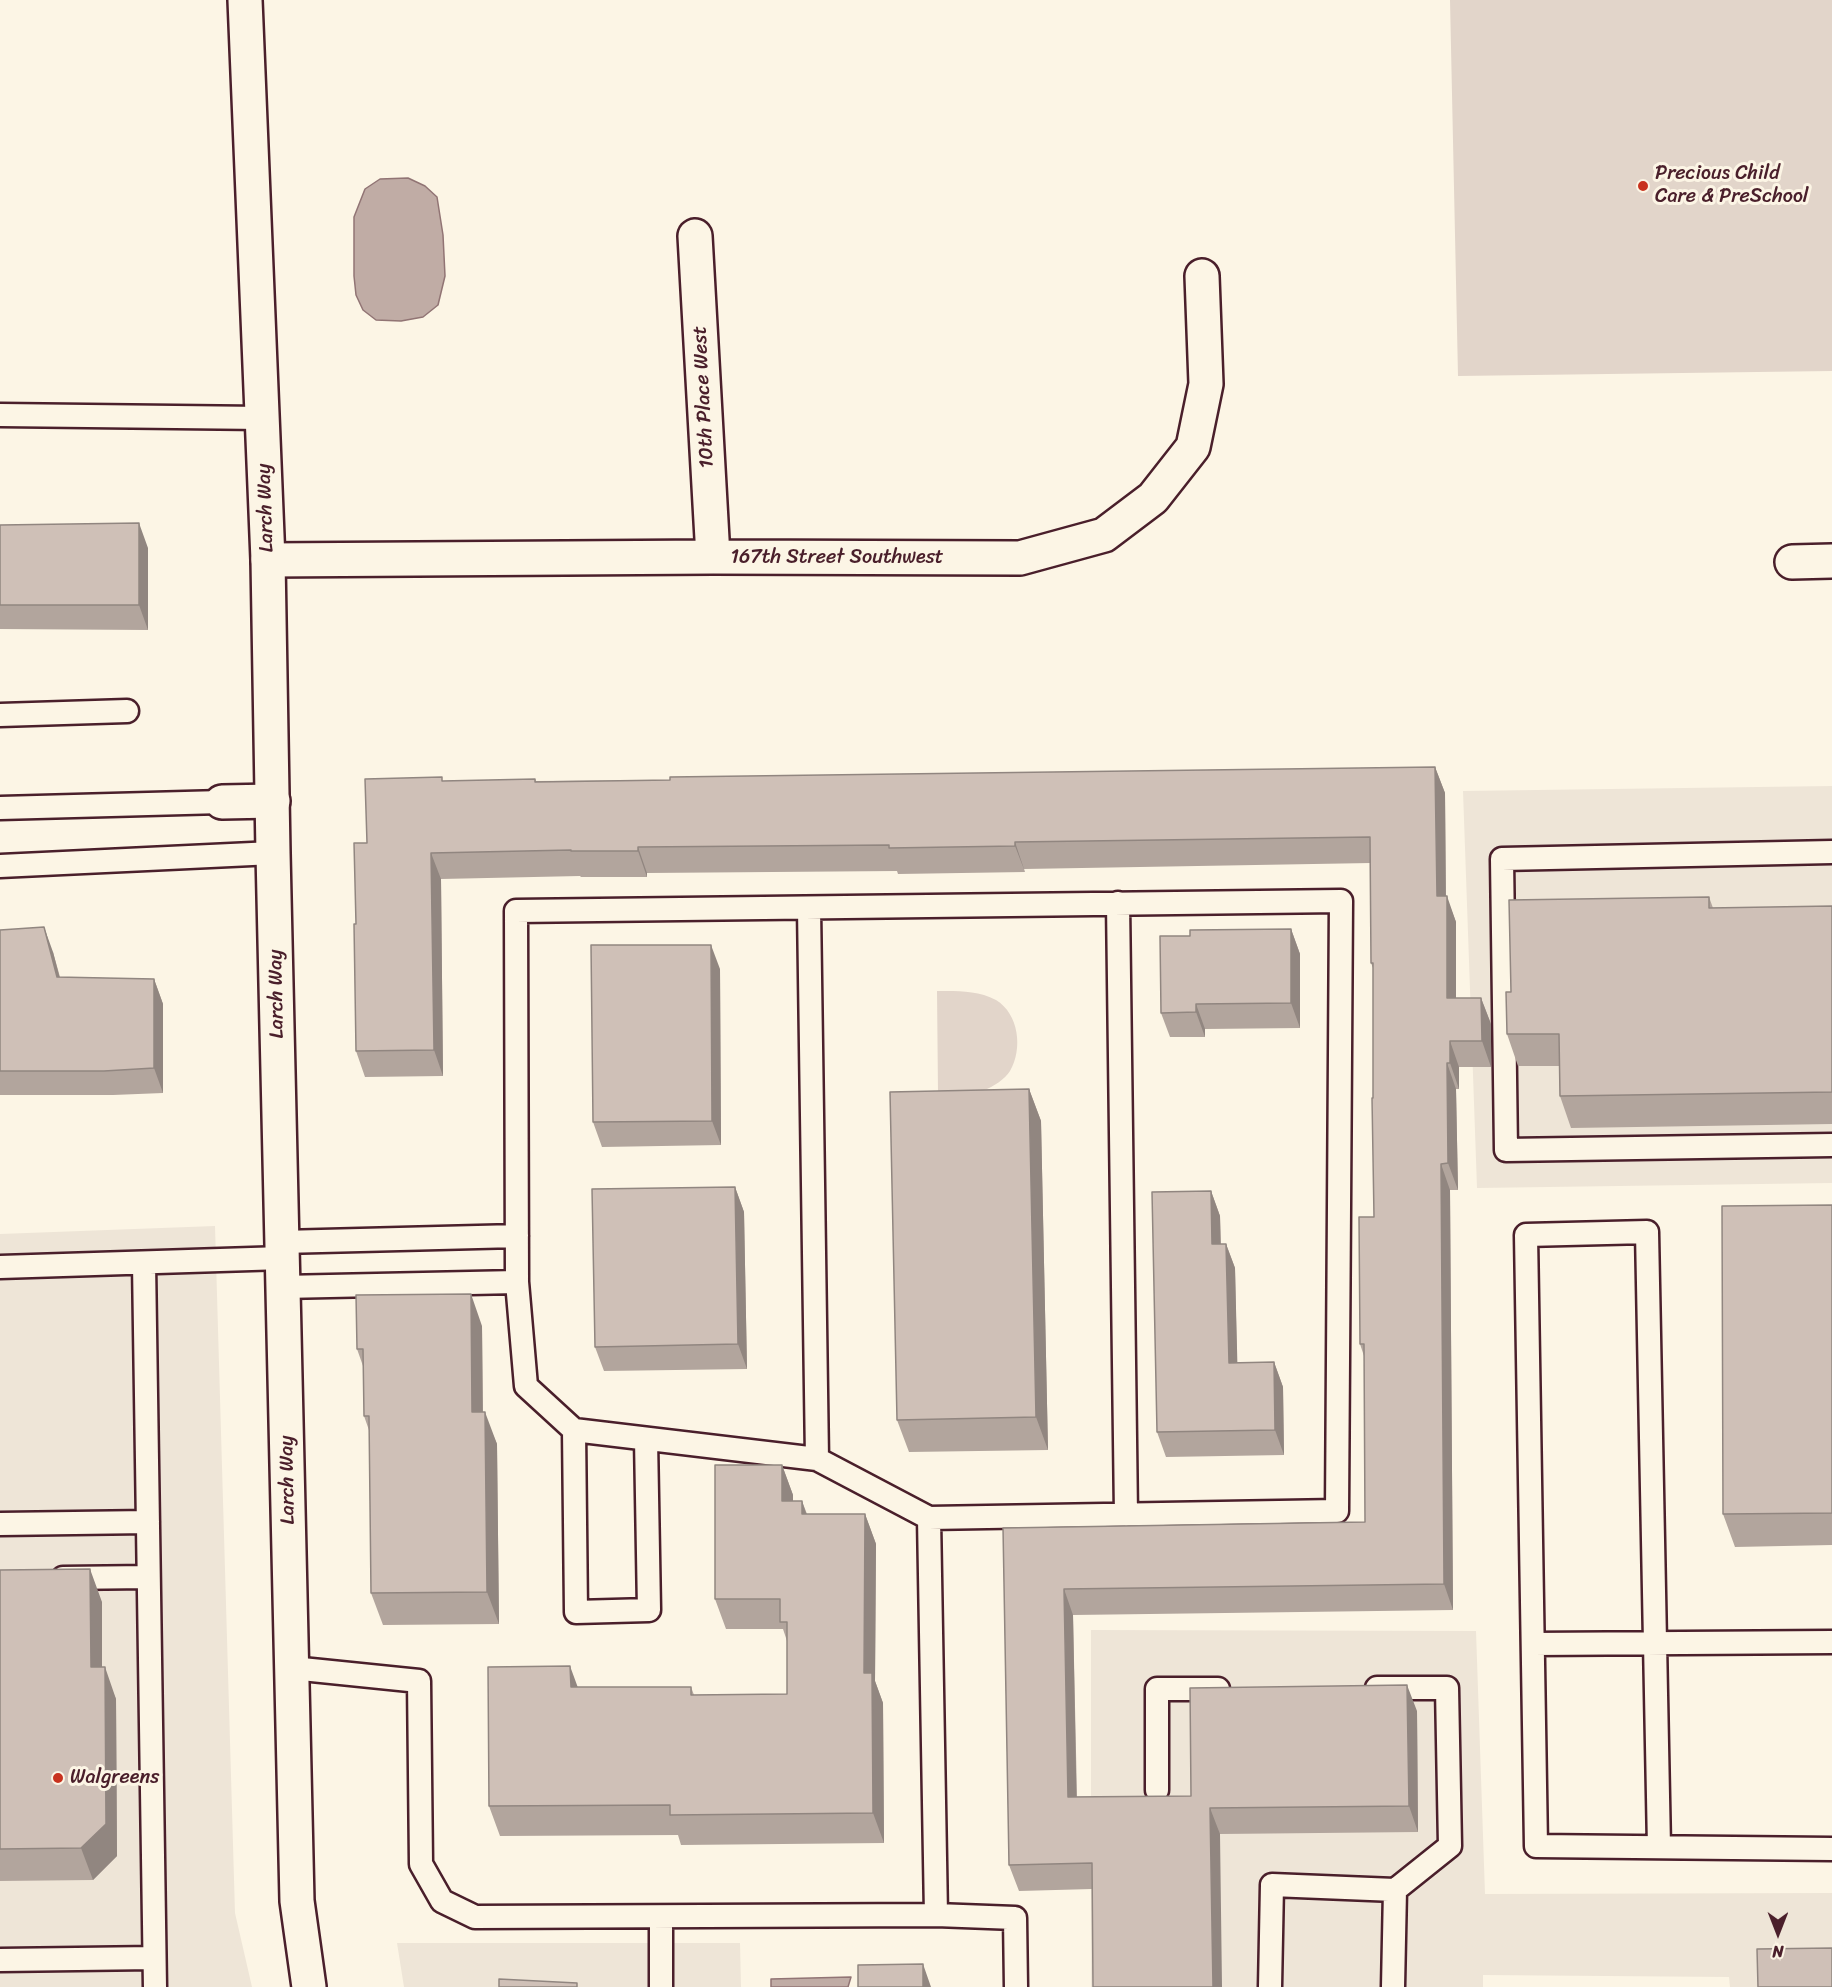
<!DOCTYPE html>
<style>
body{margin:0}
#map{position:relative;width:1832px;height:1987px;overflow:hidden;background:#fcf5e5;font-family:Sriracha,sans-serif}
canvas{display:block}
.north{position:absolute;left:1748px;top:1903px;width:60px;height:60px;-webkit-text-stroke:4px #fcf5e5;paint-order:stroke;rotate:180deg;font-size:16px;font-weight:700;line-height:24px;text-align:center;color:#4a1f2b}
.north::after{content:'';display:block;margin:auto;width:21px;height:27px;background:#4a1f2b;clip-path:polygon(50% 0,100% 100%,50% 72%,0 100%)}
</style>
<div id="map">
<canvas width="1832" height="1987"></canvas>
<div class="north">N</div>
</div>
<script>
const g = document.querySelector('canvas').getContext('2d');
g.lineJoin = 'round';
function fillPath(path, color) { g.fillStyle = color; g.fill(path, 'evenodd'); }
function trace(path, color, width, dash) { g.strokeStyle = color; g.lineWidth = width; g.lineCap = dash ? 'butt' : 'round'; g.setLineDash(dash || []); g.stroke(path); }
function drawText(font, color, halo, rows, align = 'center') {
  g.font = font + ' Sriracha,sans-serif'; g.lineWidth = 6; g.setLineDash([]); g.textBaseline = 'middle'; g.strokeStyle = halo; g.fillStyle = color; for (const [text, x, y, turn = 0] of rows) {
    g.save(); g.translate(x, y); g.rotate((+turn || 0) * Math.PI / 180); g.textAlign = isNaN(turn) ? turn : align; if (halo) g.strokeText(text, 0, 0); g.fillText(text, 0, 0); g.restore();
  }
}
fillPath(new Path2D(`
 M 1832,786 L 1832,1183 L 1477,1188 L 1463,791 Z
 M 215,1226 L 235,1913 L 252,1987 L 0,1987 L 0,1234 Z
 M 1091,1630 L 1476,1631 L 1485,1894 L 1832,1893 L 1832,1987 L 1730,1987 L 1729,1977 L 1483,1975 L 1483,1987 L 1091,1987 Z
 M 397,1943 L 740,1943 L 741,1987 L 404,1987 Z`), '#eee5d7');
fillPath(new Path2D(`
 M 1450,0 L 1832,0 L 1832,371 L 1458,376 Z
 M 937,991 C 957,991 977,990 996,1000 C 1019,1014 1023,1049 1010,1071 C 1005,1079 993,1087 984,1090 C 970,1095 952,1092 938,1092 Z`), '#e2d5ca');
const water = new Path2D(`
 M 408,178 L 425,186 L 437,197 L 443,235 L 445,276 L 438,305 L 423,317 L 401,321 L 376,320 L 363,310 L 356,295 L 354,276 L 354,217 L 365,189 L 380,179 Z
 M 851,1977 L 848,1987 L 771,1987 L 771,1979 Z`);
fillPath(water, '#c0aca5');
trace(water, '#917474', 1.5);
const lane = new Path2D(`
 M 0,415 L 263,418
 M 0,715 L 127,711
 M 0,808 L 222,802
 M 1832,852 L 1502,859 L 1506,1150 L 1832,1145
 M 0,866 L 273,853
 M 1341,901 L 1337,1511 L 929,1518 L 817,1459 L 574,1430 L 526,1386 L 517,1282 L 516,911 Z
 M 1118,903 L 1126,1515
 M 809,908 L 817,1459
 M 282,1242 L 517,1236
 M 144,1263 L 155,1987
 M 0,1267 L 283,1258
 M 283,1287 L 517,1282
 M 574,1430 L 576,1612 L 649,1610 L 646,1439
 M 929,1518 L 936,1915
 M 0,1524 L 148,1522
 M 63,1578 L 148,1577
 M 1533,1644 L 1832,1642
 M 292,1668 L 419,1681 L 421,1864 L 442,1901 L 475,1917 L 936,1915 L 1015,1918 L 1016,1987
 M 1377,1688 L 1447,1688 L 1450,1846 L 1395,1890
 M 1157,1790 L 1157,1689 L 1218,1689
 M 1659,1847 L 1647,1232 L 1526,1235 L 1536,1846 L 1832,1849
 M 0,1960 L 154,1958
 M 661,1987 L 661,1917
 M 1270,1987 L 1272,1885 L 1395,1890 L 1393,1987`);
const street = new Path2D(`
 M 695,236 L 713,557
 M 268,560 L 713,557 L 1020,558 L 1104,535 L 1153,498 L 1193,447 L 1206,384 L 1202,276
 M 1792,562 L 1832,561
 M 222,802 L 273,801`);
const secondary = new Path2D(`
 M 245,0 L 268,560 L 273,853 L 297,1901 L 309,1987`);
trace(lane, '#4a1f2b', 27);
trace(street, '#4a1f2b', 38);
trace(secondary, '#4a1f2b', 38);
trace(lane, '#fcf5e5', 22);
trace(street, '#fcf5e5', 33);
trace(secondary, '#fcf5e5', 33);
fillPath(new Path2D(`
 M 0,525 L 148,548 L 148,630 L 0,629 Z
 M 1435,767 L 1445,793 L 1446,896 L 1456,922 L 1456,998 L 1481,998 L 1491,1024 L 1491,1067 L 1459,1067 L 1459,1089 L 1456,1089 L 1458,1190 L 1450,1190 L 1453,1610 L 1073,1615 L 1077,1797 L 1191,1796 L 1417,1711 L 1418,1832 L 1220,1834 L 1092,1889 L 1019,1891 L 1009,1865 L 1003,1528 L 1365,1522 L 1364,1356 L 1360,1344 L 1374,1217 L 1373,968 L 1371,963 L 1371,863 L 1024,869 L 1025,872 L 898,874 L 897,871 L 647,873 L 647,877 L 581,877 L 580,876 L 441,879 L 443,1076 L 365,1077 L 356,1051 L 356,924 L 367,843 L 443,781 L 535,779 L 536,781 L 670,780 Z
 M 1709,897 L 1713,908 L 1832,906 L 1832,1124 L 1571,1128 L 1560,1096 L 1559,1066 L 1518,1066 L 1507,1034 L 1511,992 Z
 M 1291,929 L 1300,954 L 1300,1028 L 1205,1029 L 1205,1037 L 1170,1037 L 1161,1013 L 1190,936 Z
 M 0,930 L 53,952 L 60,977 L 154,979 L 163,1004 L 163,1093 L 113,1095 L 0,1095 Z
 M 720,969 L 721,1145 L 602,1147 L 593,1122 Z
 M 1029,1089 L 1041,1121 L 1048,1450 L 909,1452 L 897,1420 Z
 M 735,1187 L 744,1212 L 747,1369 L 604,1371 L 595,1347 Z
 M 1211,1191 L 1220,1216 L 1221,1244 L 1226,1244 L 1235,1268 L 1237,1363 L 1274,1362 L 1283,1387 L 1284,1455 L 1166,1457 L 1157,1432 Z
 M 1832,1205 L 1832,1545 L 1735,1547 L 1723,1514 Z
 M 482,1326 L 483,1412 L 497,1444 L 499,1624 L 383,1625 L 371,1593 L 370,1433 L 364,1416 L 363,1366 L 357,1349 Z
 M 782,1465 L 793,1495 L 793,1501 L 802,1501 L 807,1514 L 865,1514 L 876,1544 L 875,1681 L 883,1703 L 884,1843 L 681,1845 L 678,1835 L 500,1836 L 489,1806 L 578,1687 L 691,1687 L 694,1695 L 787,1694 L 787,1641 L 783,1629 L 726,1629 L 715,1599 Z
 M 0,1570 L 102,1602 L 102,1667 L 116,1699 L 117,1856 L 93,1880 L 0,1881 Z`), '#b2a59d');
fillPath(new Path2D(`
 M 139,523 L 148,548 L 148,630 L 139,605 Z
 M 1435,767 L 1445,793 L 1446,922 L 1437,896 Z
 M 1015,842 L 1025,872 L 1015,846 Z
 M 638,847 L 647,873 L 647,877 L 638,851 Z
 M 431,853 L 441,879 L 443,1076 L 434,1050 Z
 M 1447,896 L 1456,922 L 1456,1024 L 1447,998 Z
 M 44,927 L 53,952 L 66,1002 L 57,977 Z
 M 1291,929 L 1300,954 L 1300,1028 L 1291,1003 Z
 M 711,945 L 720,969 L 721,1145 L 712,1121 Z
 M 154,979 L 163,1004 L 163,1093 L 154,1068 Z
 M 1481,998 L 1491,1024 L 1491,1067 L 1482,1041 Z
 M 1196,1004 L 1205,1029 L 1205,1037 L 1196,1012 Z
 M 1450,1041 L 1459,1067 L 1459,1089 L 1450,1063 Z
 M 1447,1063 L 1456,1089 L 1458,1190 L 1448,1163 Z
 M 1029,1089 L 1041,1121 L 1048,1450 L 1036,1417 Z
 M 1441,1164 L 1450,1190 L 1453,1610 L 1444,1584 Z
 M 735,1187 L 744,1212 L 747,1369 L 738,1344 Z
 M 1211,1191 L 1220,1216 L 1221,1268 L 1212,1244 Z
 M 1226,1244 L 1235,1268 L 1238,1388 L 1229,1363 Z
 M 471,1294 L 482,1326 L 483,1444 L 472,1412 Z
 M 1274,1362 L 1283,1387 L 1284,1455 L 1275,1430 Z
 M 485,1412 L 497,1444 L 499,1624 L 487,1592 Z
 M 782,1465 L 793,1495 L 793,1531 L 782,1501 Z
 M 802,1501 L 812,1531 L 802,1514 Z
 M 865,1514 L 876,1544 L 875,1681 L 883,1703 L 884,1843 L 873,1813 L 864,1673 Z
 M 90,1569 L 102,1602 L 102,1699 L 91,1667 Z
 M 1064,1589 L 1073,1615 L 1077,1824 L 1068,1797 Z
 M 570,1666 L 581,1696 L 571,1687 Z
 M 105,1667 L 116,1699 L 117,1856 L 93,1880 L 81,1848 Z
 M 1407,1685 L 1417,1711 L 1418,1832 L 1409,1806 Z
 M 1210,1808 L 1220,1834 L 1222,1987 L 1213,1987 Z
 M 923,1964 L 931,1987 L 923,1987 Z`), '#918680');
const building = new Path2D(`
 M 139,523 L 139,605 L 0,605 L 0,525 Z
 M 1435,767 L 1437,896 L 1447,896 L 1447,998 L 1481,998 L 1482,1041 L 1450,1041 L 1450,1063 L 1447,1063 L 1448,1163 L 1441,1164 L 1444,1584 L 1064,1589 L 1068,1797 L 1191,1796 L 1190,1688 L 1407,1685 L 1409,1806 L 1210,1808 L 1213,1987 L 1093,1987 L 1092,1863 L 1009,1865 L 1003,1528 L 1365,1522 L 1364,1344 L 1360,1344 L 1359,1217 L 1374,1217 L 1372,1098 L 1373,1098 L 1373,963 L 1371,963 L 1370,837 L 1015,842 L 1015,846 L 889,848 L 889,845 L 638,847 L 638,851 L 571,851 L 571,850 L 431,853 L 434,1050 L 356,1051 L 354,924 L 356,924 L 354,843 L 367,843 L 365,779 L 442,777 L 442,781 L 535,779 L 535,782 L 670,780 L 670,777 Z
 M 1709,897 L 1709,908 L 1832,906 L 1832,1092 L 1560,1096 L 1559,1034 L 1507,1034 L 1506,992 L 1511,992 L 1509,900 Z
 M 44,927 L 57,977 L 154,979 L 154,1068 L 104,1071 L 0,1071 L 0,930 Z
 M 1291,929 L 1291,1003 L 1196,1004 L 1196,1012 L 1161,1013 L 1160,936 L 1190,936 L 1190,930 Z
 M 591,945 L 711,945 L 712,1121 L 593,1122 Z
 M 1029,1089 L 1036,1417 L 897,1420 L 890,1092 Z
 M 735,1187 L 738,1344 L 595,1347 L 592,1189 Z
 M 1211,1191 L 1212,1244 L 1226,1244 L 1229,1363 L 1274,1362 L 1275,1430 L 1157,1432 L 1152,1192 Z
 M 1832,1205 L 1832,1513 L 1723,1514 L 1722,1206 Z
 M 471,1294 L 472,1412 L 485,1412 L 487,1592 L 371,1593 L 369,1416 L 364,1416 L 363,1349 L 357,1349 L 356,1295 Z
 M 715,1465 L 782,1465 L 782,1501 L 802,1501 L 802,1514 L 865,1514 L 864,1673 L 872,1673 L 873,1813 L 670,1815 L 670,1805 L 489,1806 L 488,1667 L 570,1666 L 571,1687 L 691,1687 L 691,1695 L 787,1694 L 787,1622 L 780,1622 L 780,1599 L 715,1599 Z
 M 90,1569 L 91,1667 L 105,1667 L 106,1824 L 81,1848 L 0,1849 L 0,1570 Z
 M 1832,1948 L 1832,1987 L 1758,1987 L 1757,1949 Z
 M 923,1964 L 923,1987 L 858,1987 L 858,1965 Z
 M 499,1979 L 577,1983 L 577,1987 L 499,1987 Z`);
fillPath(building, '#cfc0b7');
trace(building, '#918680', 1.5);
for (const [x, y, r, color] of [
 [1643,186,6,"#c8321e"],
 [58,1778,6,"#c8321e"]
]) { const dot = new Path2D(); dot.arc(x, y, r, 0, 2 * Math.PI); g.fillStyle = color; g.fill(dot); trace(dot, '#fcf5e5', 2); }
drawText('20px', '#4a1f2b', '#fcf5e5', [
 ["Precious Child",1655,174],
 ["Care & PreSchool",1655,197],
 ["Walgreens",70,1778]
], 'left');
drawText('20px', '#4a1f2b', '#fcf5e5', [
 ["10th Place West",704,397,-93],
 ["Larch Way",266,508,-92],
 ["167th Street Southwest",837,558],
 ["Larch Way",277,994,-91],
 ["Larch Way",288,1480,-91]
]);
</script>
